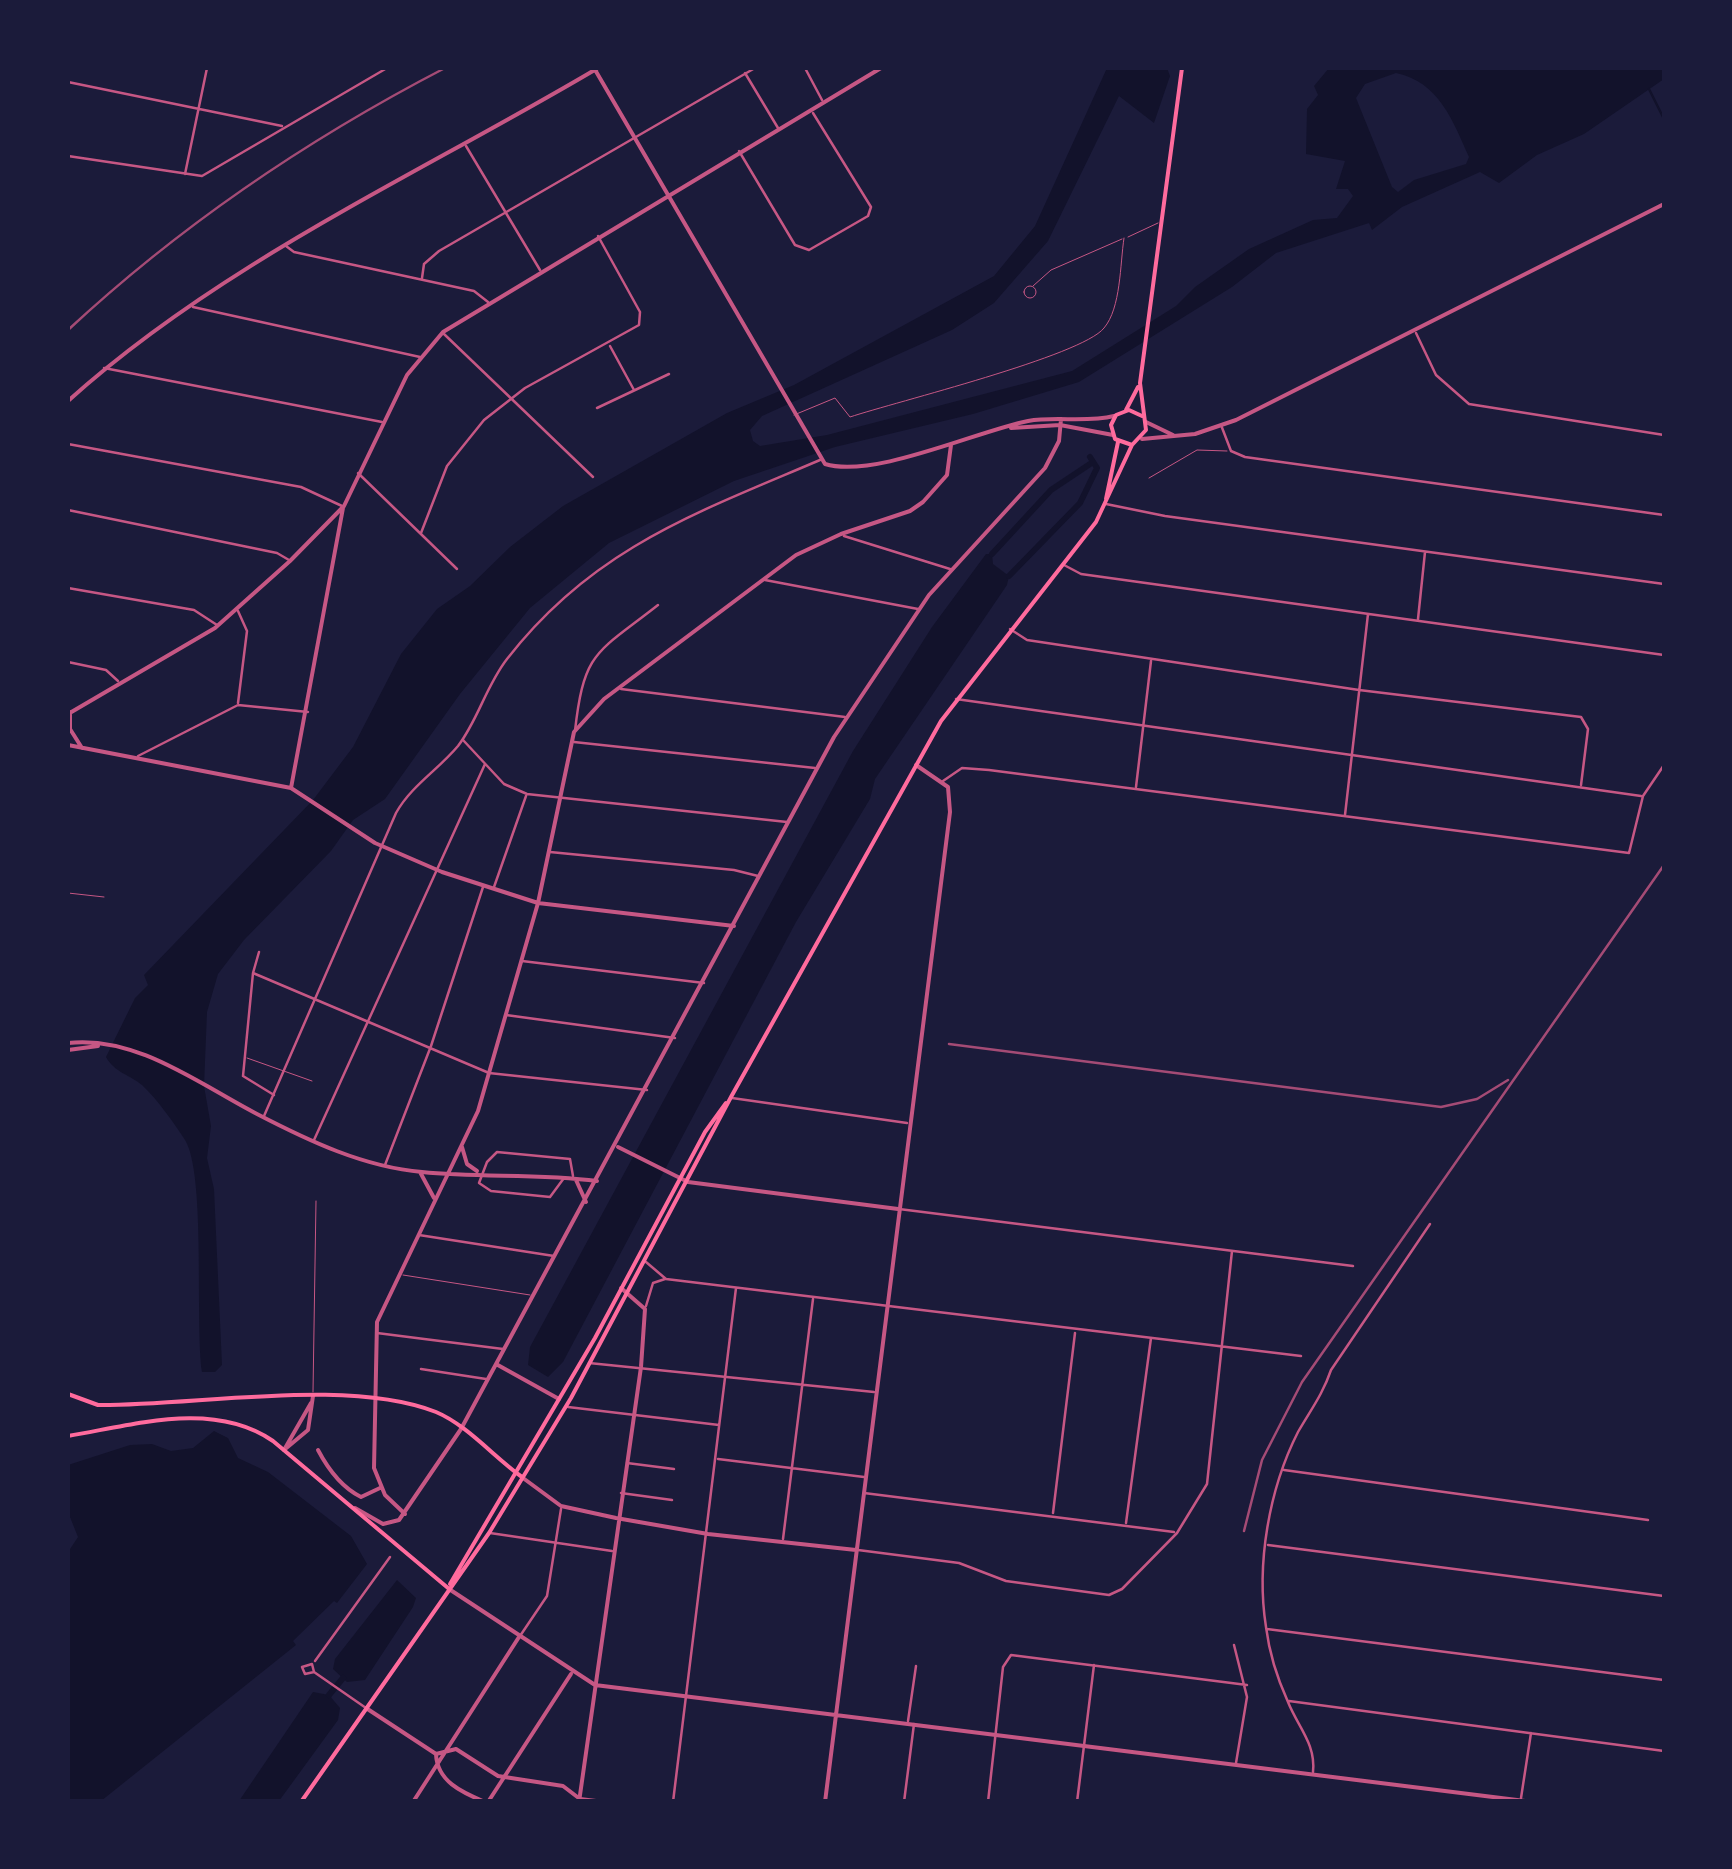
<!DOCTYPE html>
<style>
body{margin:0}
#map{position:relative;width:1732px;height:1869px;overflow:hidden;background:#1b1b3a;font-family:Mulish,sans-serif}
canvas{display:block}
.frame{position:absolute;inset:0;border:70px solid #1b1b3a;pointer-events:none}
</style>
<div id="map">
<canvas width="1732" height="1869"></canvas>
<div class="frame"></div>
</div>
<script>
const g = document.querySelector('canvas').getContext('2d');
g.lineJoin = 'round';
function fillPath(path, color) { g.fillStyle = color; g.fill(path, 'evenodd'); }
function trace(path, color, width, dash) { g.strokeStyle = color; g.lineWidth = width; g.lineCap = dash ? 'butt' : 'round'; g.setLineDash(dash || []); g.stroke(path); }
fillPath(new Path2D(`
 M 1107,68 L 1167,68 L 1170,76 L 1154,123 L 1119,96 L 1048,241 L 994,303 L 952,330 L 762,416 L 750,430 L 753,441 L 760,446 L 827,435 L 1072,371 L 1176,306 L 1195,287 L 1249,249 L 1313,220 L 1337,218 L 1353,196 L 1348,189 L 1336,189 L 1345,161 L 1306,154 L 1307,109 L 1318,95 L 1314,86 L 1329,68 L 1664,68 L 1664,79 L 1584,134 L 1537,155 L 1499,183 L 1480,172 L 1402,207 L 1372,230 L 1369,223 L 1276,253 L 1232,287 L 1079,382 L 973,414 L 835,447 L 734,481 L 609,543 L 530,608 L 460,694 L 385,799 L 353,820 L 331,851 L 244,940 L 218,974 L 207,1012 L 204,1086 L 211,1126 L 207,1158 L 214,1189 L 222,1365 L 215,1372 L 202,1372 C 195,1321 206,1174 185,1140 C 174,1123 157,1099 142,1085 C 130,1075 114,1072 106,1057 L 135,998 L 148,985 L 144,975 L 313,800 L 353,747 L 401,654 L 437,609 L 470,586 L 510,547 L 563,506 L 727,413 L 794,385 L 994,276 L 1035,226 ZM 1396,73 C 1439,82 1453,121 1469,157 L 1466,164 L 1414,180 L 1398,192 L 1392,187 L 1356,98 L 1365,84 Z
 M 986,554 L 992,554 L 993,564 L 1009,576 L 1007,585 L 875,779 L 870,799 L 796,922 L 563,1362 L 548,1377 L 528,1365 L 530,1347 L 853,751 L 932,627 Z
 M 214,1431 L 228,1438 L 238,1458 L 268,1472 L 351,1536 L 367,1564 L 337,1603 L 334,1601 L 293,1641 L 296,1645 L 101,1801 L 68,1801 L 68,1552 L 78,1537 L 68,1512 L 68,1465 L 130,1445 L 152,1444 L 171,1451 L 193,1448 Z
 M 397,1580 L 416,1598 L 413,1607 L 365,1680 L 347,1682 L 333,1669 L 335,1659 Z
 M 313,1692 L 329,1695 L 340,1708 L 338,1720 L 279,1801 L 239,1801 Z`), '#12122b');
trace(new Path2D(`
 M 1649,89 L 1664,119`), '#12122b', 2.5);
trace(new Path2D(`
 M 992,554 L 1051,490 L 1093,462
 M 1009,576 L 1080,503 L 1097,468 L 1090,457
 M 329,1695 L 343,1678`), '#12122b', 6);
trace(new Path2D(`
 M 1128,237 L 1158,223
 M1024 292a6 6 0 1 1 12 0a6 6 0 1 1-12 0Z
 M 1033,286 L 1051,270 L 1122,239
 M 794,415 L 835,398 L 850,417 C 895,402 1082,356 1104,328 C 1121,308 1120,264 1124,238
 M 1149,478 L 1197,450 L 1227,451
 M 68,893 L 104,897
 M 247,1058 L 312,1081
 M 403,1275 L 530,1295
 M 313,1392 L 316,1201`), '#c65784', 1);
trace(new Path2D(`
 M 315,1661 L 390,1557`), '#c65784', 2.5);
trace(new Path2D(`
 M 805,68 L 822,100
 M 745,73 L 778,128
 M 68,82 L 282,126
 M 466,146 L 540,270
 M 739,151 L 795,245 L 809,250 L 868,216 L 871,207 L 813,113
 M 68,156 L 202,176 L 387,68
 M 185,174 L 207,68
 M 286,246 L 294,252 L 474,291 L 488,302
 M 422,278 L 424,264 L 439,251 L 755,68
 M 193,307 L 420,357
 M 1416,333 L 1436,375 L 1469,404 L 1664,435
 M 444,334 L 593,477
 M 610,346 L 634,390
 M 104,368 L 382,422
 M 597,408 L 669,374
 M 1221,425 L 1231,451 L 1245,457 L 1664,515
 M 68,444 L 301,487 L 342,506
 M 358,473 L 457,569
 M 1106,504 L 1165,516 L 1664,584
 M 68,510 L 277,553 L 289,560
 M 421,533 L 447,466 L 484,420 L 525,388 L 639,325 L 640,312 L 598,236
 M 844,536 L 950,569
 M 1064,565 L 1081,574 L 1664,655
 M 765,580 L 918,609
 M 68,588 L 194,610 L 217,625
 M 1418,619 L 1425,552
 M 1010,629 L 1027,640 L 1359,690 L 1581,717 L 1588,729 L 1581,785
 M 68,662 L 106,670 L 118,681
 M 621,689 L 845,717
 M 956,699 L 1641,796
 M 238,703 L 247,631 L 238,611
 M 575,731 C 584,650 597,653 658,605
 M 463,740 L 504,784 L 527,794 L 787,822
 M 574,742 L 815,768
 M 138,756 L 238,705 L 308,712
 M 943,781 L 962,768 L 989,770 L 1629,853 L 1643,796 L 1664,765
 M 1136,787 L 1151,661
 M 1345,815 L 1368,614
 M 550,852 L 734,870 L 758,876
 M 494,887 L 526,796
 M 259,952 L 253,973 L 243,1076 L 274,1095
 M 522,961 L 704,983
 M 253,973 L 489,1073 L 647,1090
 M 506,1015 L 675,1038
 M 732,1098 L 907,1123
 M 264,1116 L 396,813 C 411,786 438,770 458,746 C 478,720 486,686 507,659 C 593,548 696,513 820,460
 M 314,1140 L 485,764
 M 385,1165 L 431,1046 L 483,887
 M 564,1178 L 550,1197 L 491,1191 L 479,1183 L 487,1162 L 497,1152 L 570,1159 L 573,1176
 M 899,1209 L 1353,1266
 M 419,1235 L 554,1256
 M 646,1262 L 666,1279 L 1301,1356
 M 646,1306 L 653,1283 L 665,1279
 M 377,1333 L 503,1349
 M 589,1363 L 874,1392
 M 421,1369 L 486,1379
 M 568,1407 L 719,1425
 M 718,1459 L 864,1477
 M 627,1463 L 674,1469
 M 1284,1470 L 1648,1520
 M 621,1493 L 672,1500
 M 864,1493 L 1174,1532
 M 1053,1513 L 1075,1333
 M 1126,1523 L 1151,1338
 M 490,1533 L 612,1551
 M 783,1539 L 813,1299
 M 1268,1545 L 1664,1596
 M 858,1550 L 959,1563 L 1006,1581 L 1109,1595 L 1122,1589 L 1177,1533 L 1207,1484 L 1232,1251
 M 1267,1629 L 1664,1680
 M 520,1636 L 547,1596 L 561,1509
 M 1234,1645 L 1247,1697 L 1236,1763
 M 314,1672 L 305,1674 L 302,1667 L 312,1664 L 314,1672 L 366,1708
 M 1289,1701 L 1664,1751
 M 908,1721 L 916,1666
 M 1313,1772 C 1316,1744 1298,1727 1288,1702 C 1278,1680 1269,1651 1266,1627 C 1256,1564 1269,1489 1298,1432 C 1310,1411 1323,1394 1331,1370 L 1430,1224
 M 1521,1798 L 1531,1733
 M 673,1802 L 736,1288
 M 904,1802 L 914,1724
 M 988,1802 L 1003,1667 L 1011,1655 L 1247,1685
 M 1077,1802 L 1094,1665`), '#c65784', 2.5);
trace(new Path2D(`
 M 594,68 L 825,464 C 874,479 977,431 1028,421 C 1056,416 1086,423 1114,416
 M 68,401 C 222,262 421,173 598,68
 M 1146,422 L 1173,435
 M 1011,428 L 1060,425 L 1113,435
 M 1142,439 L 1195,434 L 1236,420 L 1664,204
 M 70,712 L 70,729 L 82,748
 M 68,714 L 215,628 L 290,561 L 344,506 L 407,375 L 443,332 L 881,68
 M 68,745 L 291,788 L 375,843 L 442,872 L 538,903 L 734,926
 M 291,788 L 343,508
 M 68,1043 C 136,1035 199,1084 257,1114 C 309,1141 364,1167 422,1172 C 480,1178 539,1173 597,1181
 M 68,1050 L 98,1046
 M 462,1147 L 467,1164 L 477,1171
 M 618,1147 L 688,1182 L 898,1209
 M 420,1172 L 434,1198
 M 576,1180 L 586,1202
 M 496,1364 L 559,1399
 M 284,1450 L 308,1430 L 313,1396
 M 284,1450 L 311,1403
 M 318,1450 C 328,1469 341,1487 361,1497 L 380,1488
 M 523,1478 L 561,1506 L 616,1518 L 708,1534 L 856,1550
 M 355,1508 L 383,1524 L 399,1520 L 461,1429 L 834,737 L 929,595 L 1045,468 L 1059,441 L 1061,419
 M 405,1514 L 385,1495 L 374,1468 L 377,1322 L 478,1111 L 538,903 L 574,732 L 604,699 L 796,555 L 841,534 L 910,511 L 923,502 L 947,475 L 951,445
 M 449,1589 L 595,1685 L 1533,1802
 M 366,1708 L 436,1754 L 456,1749 L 498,1776 L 563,1786 L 580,1799 L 604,1802
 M 436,1754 C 437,1781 461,1792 485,1802
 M 413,1802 L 519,1637
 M 488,1802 L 571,1674
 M 579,1802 L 641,1367 L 645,1309 L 621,1288
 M 825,1802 L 950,812 L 948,787 L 916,765`), '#c65784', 4);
trace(new Path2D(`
 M 1126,410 L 1138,387
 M 1142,416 L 1129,410 L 1116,415 L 1111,425 L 1115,439 L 1132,445 L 1146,430 L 1140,383 L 1182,68
 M 1106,499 L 1118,442
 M 68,1394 L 98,1405 C 195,1406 347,1377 436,1412 C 467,1425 494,1457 522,1477
 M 68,1436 C 134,1425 213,1400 273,1441 L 448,1588
 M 450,1584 L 595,1338 L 705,1132 L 726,1103
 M 301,1802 L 489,1533 L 571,1398 L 731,1097 L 941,721 L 1096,522 L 1132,445`), '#ff6b9d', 4);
trace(new Path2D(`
 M 68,330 C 181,225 308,139 445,68
 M 949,1044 L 1441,1107 L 1477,1099 L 1508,1080
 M 1244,1531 L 1262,1460 L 1302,1382 L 1664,865`), '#a44b75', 2.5);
</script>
